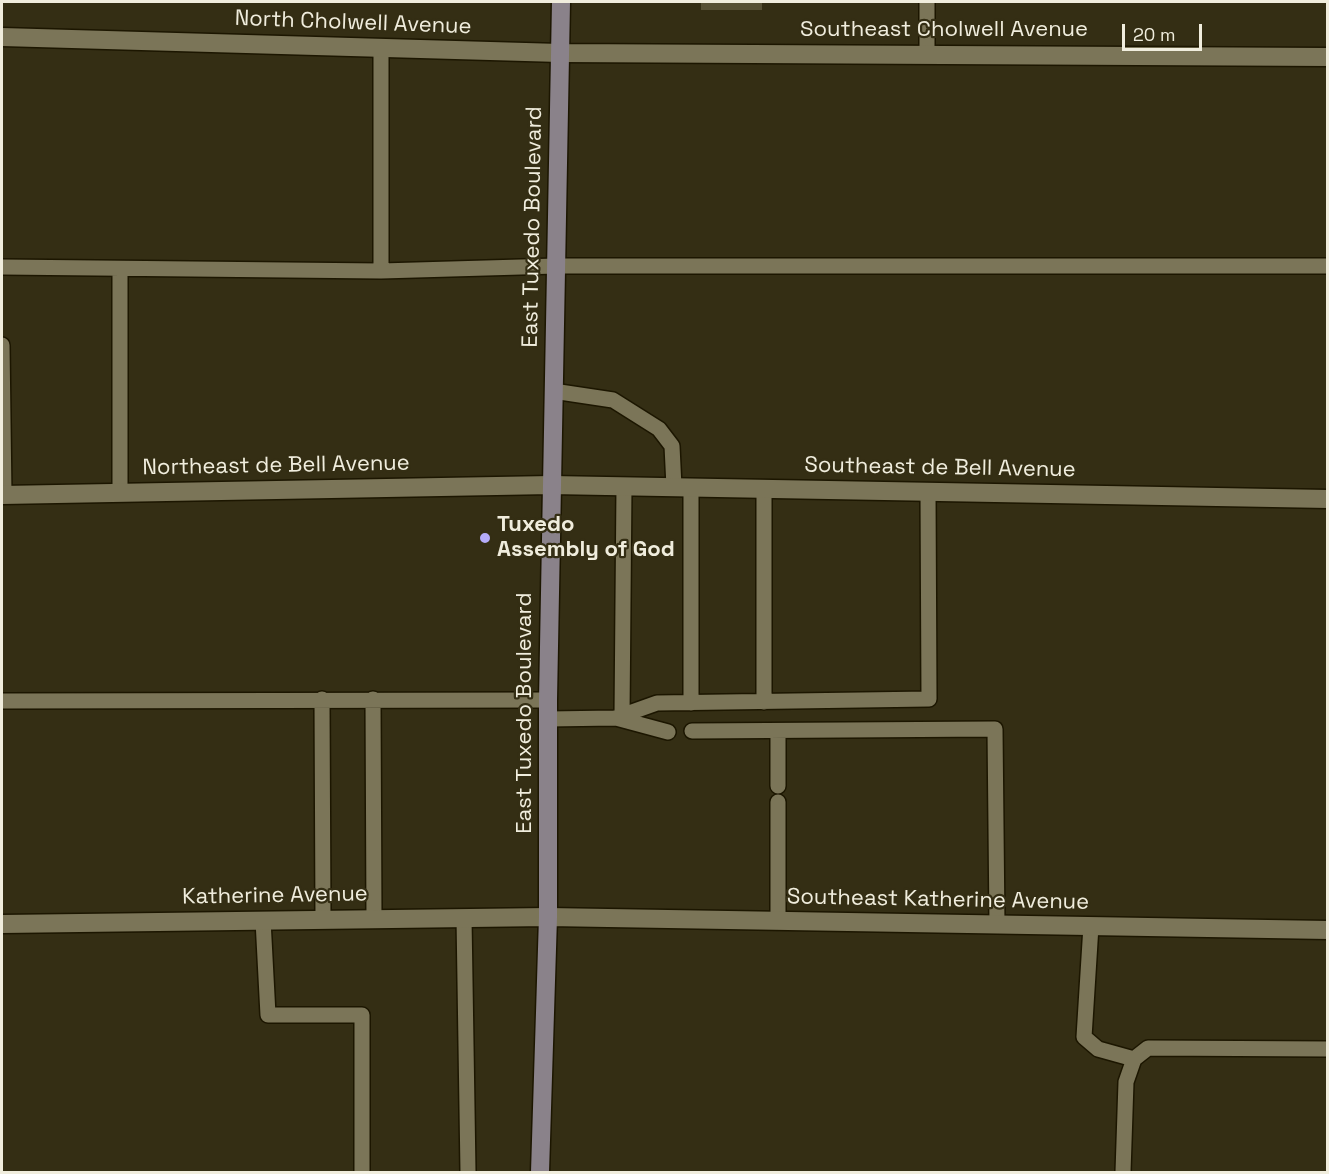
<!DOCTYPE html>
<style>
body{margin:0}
#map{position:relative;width:1329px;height:1174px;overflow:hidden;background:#342e14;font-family:"Space Grotesk",sans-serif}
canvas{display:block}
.frame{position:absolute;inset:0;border:3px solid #f0eddd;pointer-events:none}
.scale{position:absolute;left:1122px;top:24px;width:80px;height:27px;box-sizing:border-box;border:3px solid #f0eddd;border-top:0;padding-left:8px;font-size:18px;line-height:21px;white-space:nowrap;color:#f0eddd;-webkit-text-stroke:4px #342e14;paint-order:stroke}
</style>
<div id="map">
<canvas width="1329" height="1174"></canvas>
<div class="frame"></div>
<div class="scale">20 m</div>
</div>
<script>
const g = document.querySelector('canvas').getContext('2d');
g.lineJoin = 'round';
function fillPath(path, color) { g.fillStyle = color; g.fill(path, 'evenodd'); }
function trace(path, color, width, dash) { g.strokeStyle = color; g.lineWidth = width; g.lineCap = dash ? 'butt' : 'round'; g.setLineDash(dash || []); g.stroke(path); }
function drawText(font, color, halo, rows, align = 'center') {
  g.font = font + ' "Space Grotesk",sans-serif'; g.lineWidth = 4.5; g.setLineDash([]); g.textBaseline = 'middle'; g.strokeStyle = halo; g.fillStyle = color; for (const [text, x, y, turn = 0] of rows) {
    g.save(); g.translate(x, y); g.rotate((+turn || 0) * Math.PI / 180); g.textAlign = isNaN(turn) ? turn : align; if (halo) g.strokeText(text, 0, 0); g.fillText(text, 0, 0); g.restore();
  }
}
fillPath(new Path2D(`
 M 701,2 L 762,2 L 762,10 L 701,10 Z`), '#565034');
const lane = new Path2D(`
 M 927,2 L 927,54
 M 381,49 L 381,271
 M 2,267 L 381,271 L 556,266 L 1328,266
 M 2,345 L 4,495
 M 553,391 L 613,400 L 659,429 L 672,446 L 674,487
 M 120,493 L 120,269
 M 322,699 L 323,920
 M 373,699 L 374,919
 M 2,701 L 548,700
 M 764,702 L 764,489
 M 691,703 L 691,487
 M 622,716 L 624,486
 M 616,718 L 668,732
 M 548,719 L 615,718 L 657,703 L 929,699 L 928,491
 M 692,731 L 995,729 L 997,925
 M 778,731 L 778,786
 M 778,802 L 778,921
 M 464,918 L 468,1172
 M 263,920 L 268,1015 L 362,1015 L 362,1172
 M 1091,926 L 1084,1037 L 1098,1049 L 1134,1059
 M 1123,1172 L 1126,1082 L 1134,1059 L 1148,1048 L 1328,1049`);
const street = new Path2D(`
 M 2,37 L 560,53 L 1328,57
 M 2,495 L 551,485 L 1328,499
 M 2,924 L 548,917 L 1328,930`);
const secondary = new Path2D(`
 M 540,1172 L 548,917 L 548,700 L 561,2`);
trace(lane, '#1c1600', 18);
trace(street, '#1c1600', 21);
trace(secondary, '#1c1600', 21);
trace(lane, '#7b7558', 15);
trace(street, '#7b7558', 18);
trace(secondary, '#8a828a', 18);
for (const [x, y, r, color] of [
 [485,538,6,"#b5acf9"]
]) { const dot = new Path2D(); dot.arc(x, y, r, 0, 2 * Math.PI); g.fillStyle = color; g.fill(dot); trace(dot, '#342e14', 2); }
drawText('22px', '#f0eddd', '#342e14', [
 ["North Cholwell Avenue",353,23,2],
 ["Southeast Cholwell Avenue",944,30],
 ["East Tuxedo Boulevard",533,227,-89],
 ["Northeast de Bell Avenue",276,466,-1],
 ["Southeast de Bell Avenue",940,468,1],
 ["East Tuxedo Boulevard",525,713,-90],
 ["Katherine Avenue",275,896,-1],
 ["Southeast Katherine Avenue",938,900,1]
]);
drawText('bold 22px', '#f0eddd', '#342e14', [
 ["Tuxedo",497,525],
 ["Assembly of God",497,550]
], 'left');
</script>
